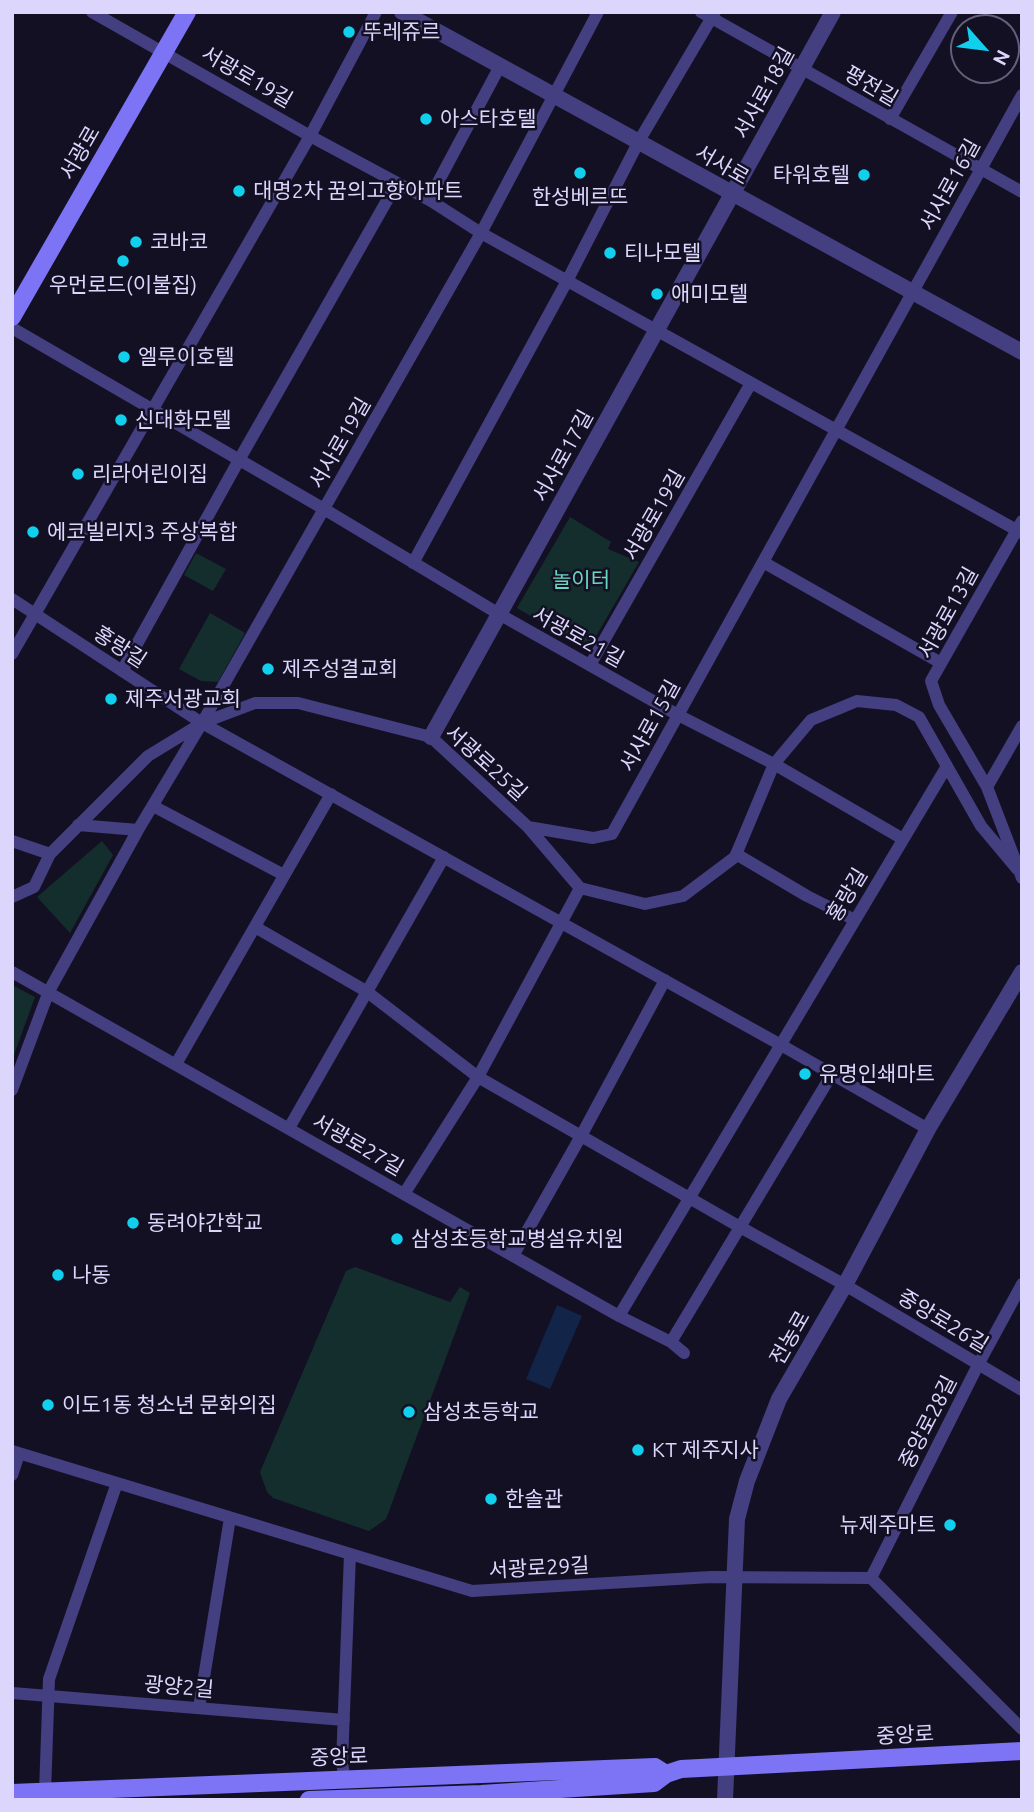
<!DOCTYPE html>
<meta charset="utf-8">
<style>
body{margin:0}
#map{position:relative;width:1034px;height:1812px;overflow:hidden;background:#141024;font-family:Ubuntu,sans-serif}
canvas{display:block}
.frame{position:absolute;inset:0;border:14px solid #dcd6fc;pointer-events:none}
.north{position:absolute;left:950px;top:14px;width:70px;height:70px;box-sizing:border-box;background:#141024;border:2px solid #645f7a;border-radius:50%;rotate:118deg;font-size:19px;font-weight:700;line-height:28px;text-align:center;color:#dcd6fc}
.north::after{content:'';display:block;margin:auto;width:24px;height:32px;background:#11d0ee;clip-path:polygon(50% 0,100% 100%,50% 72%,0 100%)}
</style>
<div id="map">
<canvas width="1034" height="1812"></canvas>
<div class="frame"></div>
<div class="north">N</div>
</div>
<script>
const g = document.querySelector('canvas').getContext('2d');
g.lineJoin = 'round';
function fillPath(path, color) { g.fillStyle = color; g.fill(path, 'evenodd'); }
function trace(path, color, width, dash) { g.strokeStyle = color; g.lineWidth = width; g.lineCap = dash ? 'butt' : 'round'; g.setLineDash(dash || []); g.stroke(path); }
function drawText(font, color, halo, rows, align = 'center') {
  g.font = font + ' Ubuntu,"Noto Sans KR",sans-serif'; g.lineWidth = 5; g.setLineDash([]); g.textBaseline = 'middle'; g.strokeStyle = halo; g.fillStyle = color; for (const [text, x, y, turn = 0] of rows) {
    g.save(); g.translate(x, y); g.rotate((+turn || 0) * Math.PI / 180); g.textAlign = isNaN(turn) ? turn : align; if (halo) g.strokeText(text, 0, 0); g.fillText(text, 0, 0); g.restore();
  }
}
fillPath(new Path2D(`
 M 570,517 L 611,542 L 608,549 L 639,562 L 588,650 L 517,608 Z
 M 196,553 L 226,569 L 213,591 L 184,575 Z
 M 210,613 L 245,633 L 218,682 L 201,681 L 179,669 Z
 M 102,841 L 113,855 L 70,933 L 37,897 Z
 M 12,985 L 35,997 L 12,1060 Z
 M 355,1267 L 450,1302 L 460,1287 L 470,1293 L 386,1519 L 369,1531 L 273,1498 L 267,1492 L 260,1472 L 346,1271 Z`), '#142e2e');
fillPath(new Path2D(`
 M 557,1305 L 582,1316 L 550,1389 L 526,1379 Z`), '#122447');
trace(new Path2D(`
 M 92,12 L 310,136 L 431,201 L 481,233 L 1022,533
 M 701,12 L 1022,192
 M 890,119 L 952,12
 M 429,199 L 500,66
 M 12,328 L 324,509 L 499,614 L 678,715 L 774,764 L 903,839
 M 1022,521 L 931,681 L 939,705 L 987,787 L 1022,878
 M 763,562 L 941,663
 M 413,563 L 567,281 L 639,141 L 715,12
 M 12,599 L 202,723 L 781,1045 L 928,1129
 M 12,654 L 310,136 L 376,12
 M 590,665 L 751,383
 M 122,671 L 239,460 L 397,183
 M 987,787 L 1022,726
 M 153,806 L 284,875
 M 78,825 L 138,830
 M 528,827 L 593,838 L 612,834 L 1022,95
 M 12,841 L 50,854
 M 736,854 L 807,896 L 855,920
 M 12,897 L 34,887 L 50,854 L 148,756 L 202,723 L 255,703 L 298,703 L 431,737 L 528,827 L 580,888 L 645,904 L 683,896 L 735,857 L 774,764 L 811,720 L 857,701 L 896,705 L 919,717 L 981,826 L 1017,869
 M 255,927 L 366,991 L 478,1077 L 740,1227 L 845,1285 L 1022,1390
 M 12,972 L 619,1316 L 671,1342 L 684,1353
 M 176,1064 L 331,794
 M 12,1090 L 49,991 L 138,830 L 202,723 L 481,233 L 598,12
 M 289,1128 L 444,857
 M 404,1194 L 478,1077 L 580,888
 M 513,1256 L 581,1136 L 665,980
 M 619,1316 L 947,766
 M 671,1342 L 832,1074
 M 12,1451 L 472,1591 L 711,1577 L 871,1578 L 1022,1729
 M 12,1475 L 19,1454
 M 871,1578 L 978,1365 L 1022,1284
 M 12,1693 L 344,1720
 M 199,1708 L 230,1518
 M 345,1780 L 342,1763 L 350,1554
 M 45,1792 L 49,1679 L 117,1483`), '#433f80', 12);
trace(new Path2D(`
 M 402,12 L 1022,352
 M 431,737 L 833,12
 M 725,1800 L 737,1519 L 747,1481 L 779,1399 L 845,1285 L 928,1129 L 1022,972`), '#433f80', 16);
trace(new Path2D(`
 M 12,317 L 187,12
 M 12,1793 L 655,1767 L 666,1774
 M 309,1800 L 481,1794 L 654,1783 L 666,1774 L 681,1769 L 1022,1751`), '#7c74f5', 18);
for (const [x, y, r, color] of [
 [349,32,7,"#11d0ee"],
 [426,119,7,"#11d0ee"],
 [580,173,7,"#11d0ee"],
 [864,175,7,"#11d0ee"],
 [239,191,7,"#11d0ee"],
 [136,242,7,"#11d0ee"],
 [610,253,7,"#11d0ee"],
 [123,261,7,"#11d0ee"],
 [657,294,7,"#11d0ee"],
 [124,357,7,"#11d0ee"],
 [121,420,7,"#11d0ee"],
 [78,474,7,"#11d0ee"],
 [33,532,7,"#11d0ee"],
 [268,669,7,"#11d0ee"],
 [111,699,7,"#11d0ee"],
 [805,1074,7,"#11d0ee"],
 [133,1223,7,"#11d0ee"],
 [397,1239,7,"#11d0ee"],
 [58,1275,7,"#11d0ee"],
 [48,1405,7,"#11d0ee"],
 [409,1412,7,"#11d0ee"],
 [638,1450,7,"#11d0ee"],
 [491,1499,7,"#11d0ee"],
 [950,1525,7,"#11d0ee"]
]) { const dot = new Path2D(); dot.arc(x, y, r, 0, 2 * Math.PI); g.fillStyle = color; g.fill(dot); trace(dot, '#141024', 2.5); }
drawText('21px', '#dcd6fc', '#141024', [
 ["뚜레쥬르",363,32],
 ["아스타호텔",440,119],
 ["타워호텔",850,175,"right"],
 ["대명2차 꿈의고향아파트",253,191],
 ["한성베르뜨",580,197,"center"],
 ["코바코",150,242],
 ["티나모텔",624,253],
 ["우먼로드(이불집)",123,285,"center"],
 ["애미모텔",671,294],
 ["엘루이호텔",138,357],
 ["신대화모텔",135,420],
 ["리라어린이집",92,474],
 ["에코빌리지3 주상복합",47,532],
 ["제주성결교회",282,669],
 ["제주서광교회",125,699],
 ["유명인쇄마트",819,1074],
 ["동려야간학교",147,1223],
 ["삼성초등학교병설유치원",411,1239],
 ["나동",72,1275],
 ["이도1동 청소년 문화의집",62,1405],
 ["삼성초등학교",423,1412],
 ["KT 제주지사",652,1450],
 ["한솔관",505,1499],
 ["뉴제주마트",936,1525,"right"]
], 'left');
drawText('21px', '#dcd6fc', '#141024', [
 ["서광로19길",247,77,30],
 ["평전길",871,86,30],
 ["서사로18길",764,93,-61],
 ["서광로",80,153,-60],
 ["서사로",722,165,30],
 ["서사로16길",950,185,-61],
 ["서사로19길",340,443,-60],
 ["서사로17길",563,456,-61],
 ["서광로19길",654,515,-60],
 ["서광로13길",948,613,-61],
 ["서광로21길",578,637,29],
 ["홍랑길",120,647,33],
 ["서사로15길",650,726,-61],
 ["서광로25길",486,763,42],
 ["홍랑길",847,895,-59],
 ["서광로27길",358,1145,30],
 ["중앙로26길",943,1321,31],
 ["전농로",790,1338,-60],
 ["중앙로28길",928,1422,-63],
 ["서광로29길",539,1568,-3],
 ["광양2길",179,1687,5],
 ["중앙로",905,1735,-3],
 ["중앙로",339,1757,-2]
]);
drawText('21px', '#67d7bf', '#141024', [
 ["놀이터",581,580]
]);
</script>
